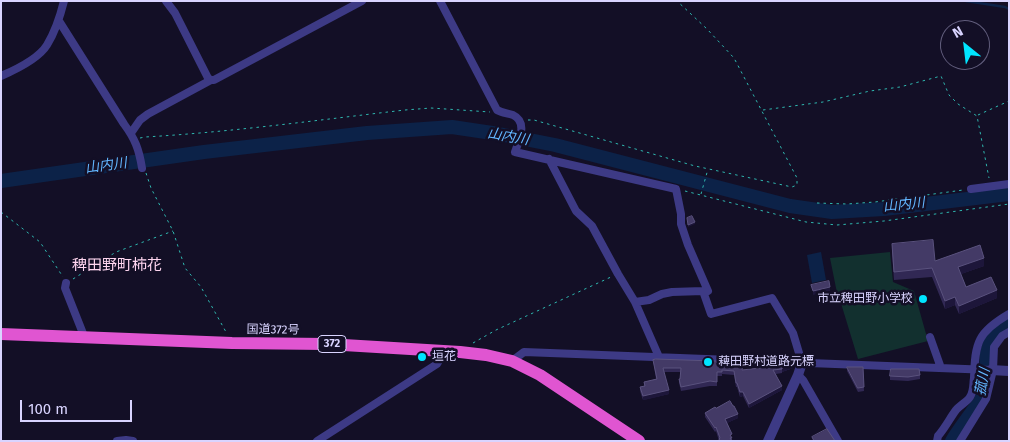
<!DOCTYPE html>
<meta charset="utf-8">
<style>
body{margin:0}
#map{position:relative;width:1010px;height:442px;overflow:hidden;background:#130f26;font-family:"Fira Sans",sans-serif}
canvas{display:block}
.frame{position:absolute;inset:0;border:2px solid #d9d4ff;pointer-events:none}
.north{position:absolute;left:940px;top:20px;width:50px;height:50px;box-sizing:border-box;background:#130f26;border:1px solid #625e7d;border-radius:50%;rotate:331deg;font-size:14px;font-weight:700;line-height:20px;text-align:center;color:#d9d4ff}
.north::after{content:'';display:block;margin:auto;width:18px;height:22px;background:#00e5ff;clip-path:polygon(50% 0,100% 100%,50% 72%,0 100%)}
.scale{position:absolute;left:20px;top:400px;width:112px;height:22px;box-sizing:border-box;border:2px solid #d9d4ff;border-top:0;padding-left:6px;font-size:15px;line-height:18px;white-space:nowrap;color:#d9d4ff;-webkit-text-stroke:4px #130f26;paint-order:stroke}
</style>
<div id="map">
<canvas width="1010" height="442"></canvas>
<div class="frame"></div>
<div class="north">N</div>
<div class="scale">100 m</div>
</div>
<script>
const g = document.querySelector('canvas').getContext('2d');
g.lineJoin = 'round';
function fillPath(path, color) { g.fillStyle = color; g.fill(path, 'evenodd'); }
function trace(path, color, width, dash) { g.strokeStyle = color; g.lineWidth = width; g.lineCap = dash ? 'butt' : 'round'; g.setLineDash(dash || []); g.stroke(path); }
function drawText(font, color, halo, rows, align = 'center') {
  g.font = font + ' "Fira Sans","Noto Sans JP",sans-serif'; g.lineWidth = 5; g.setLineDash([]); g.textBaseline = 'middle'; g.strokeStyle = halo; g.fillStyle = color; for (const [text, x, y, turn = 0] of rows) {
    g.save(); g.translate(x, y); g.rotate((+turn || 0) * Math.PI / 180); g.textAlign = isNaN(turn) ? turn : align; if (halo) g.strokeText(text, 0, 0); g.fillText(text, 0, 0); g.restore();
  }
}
fillPath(new Path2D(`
 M 890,252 L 893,282 L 914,291 L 928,341 L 858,359 L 840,300 L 838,298 L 830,258 Z`), '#12302f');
fillPath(new Path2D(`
 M 821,252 L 826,280 L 812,283 L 807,255 Z`), '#0c2248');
trace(new Path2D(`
 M 966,1 L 1005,7 L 1009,9`), '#0c2248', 2.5);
trace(new Path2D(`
 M 1,181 L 204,152 L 367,133 L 452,127 L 499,134 L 555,145 L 790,206 L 832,212 L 884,209 L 1009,194
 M 952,441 C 958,431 965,422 972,412 C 975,408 979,404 981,400 C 995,370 972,345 1009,324`), '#0c2248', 14);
trace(new Path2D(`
 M 763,110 L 823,102 L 870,91 L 900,87 L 941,76 L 949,95 L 958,104 L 977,116 L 989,178
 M 978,115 L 1009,101
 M 528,120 L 534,120 L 695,166 L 792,187 L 797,185 L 797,178 L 734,58 L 707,29 L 677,1
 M 140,138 L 145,137 C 232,132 318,120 405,110 L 431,108 L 490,112
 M 146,173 L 151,188 L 173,231 L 185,268 L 201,287 L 226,332
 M 685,191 L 806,222 L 837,225 L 884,221 L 1009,204
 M 701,194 L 708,169
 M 817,203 L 847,204 L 875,202 L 963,190
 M 1,212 L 40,242 L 63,277
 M 73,279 L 116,252 L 173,231
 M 473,343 L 496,330 L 611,277`), '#2fb8b0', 1, [2.5, 4]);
trace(new Path2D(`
 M 166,1 L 175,13 L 208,78 L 211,80 L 214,80 L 362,1
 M 440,1 L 497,110 C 502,113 507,113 513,115 C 528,122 519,140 515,152 L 676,189 L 681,214 L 681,224 L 688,245 L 708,291 L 703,291 L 711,314 L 772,298 L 793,333 L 802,363
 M 59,21 L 124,124 C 135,139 139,149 142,168
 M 1,76 C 15,70 39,58 47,45 C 55,32 60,17 64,1
 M 131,133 L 140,120 L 148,114 L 211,80
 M 549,159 L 576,211 L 592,226 L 618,274 L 635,302 L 659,357
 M 971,189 L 1009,184
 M 66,283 L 65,288 L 84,336
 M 635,302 L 649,300 L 662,294 L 672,292 L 703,291
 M 930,337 L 941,368
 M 512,361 L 524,352 L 991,370
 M 798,375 L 803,380 L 838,441
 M 117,441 L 126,440 L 133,441
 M 317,441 L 437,364 L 440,359 L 441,350
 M 937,441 L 938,436 C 945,428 950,418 956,410 C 960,405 967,402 970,397 C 974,391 973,384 974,378 C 975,342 978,332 1009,314
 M 960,441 L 986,399 L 993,370 L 994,347 L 1002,336 L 1009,332`), '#3d3a85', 8);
trace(new Path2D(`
 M 991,370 L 1009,371
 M 768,441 L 798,375 L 802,363`), '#3d3a85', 10);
trace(new Path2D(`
 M 1,334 L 232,343 L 327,344 L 460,352 L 486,355 L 512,361 L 540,375 L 639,441`), '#e055d1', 12);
fillPath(new Path2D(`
 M 892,244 L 935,261 L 984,266 L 961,274 L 966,287 L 997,298 L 959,314 L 955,305 L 945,309 L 932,277 L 894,280 L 892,253 Z
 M 653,360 L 742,370 L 793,368 L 782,372 L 782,373 L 776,374 L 782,390 L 749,408 L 743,396 L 740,397 L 737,387 L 736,387 L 734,375 L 722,374 L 722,376 L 717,376 L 717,386 L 710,386 L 681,391 L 679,383 L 679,379 L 680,379 L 680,372 L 664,372 L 669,394 L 643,400 L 640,391 L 640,387 L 644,386 L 644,382 L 656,379 Z
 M 847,367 L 863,367 L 864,391 L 858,392 L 847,371 Z
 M 920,375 L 920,379 L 908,381 L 890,380 L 890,376 Z
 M 716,408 L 738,418 L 727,423 L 732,439 L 732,441 L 719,441 L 716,431 L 715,432 L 705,417 L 705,413 Z`), '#312854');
fillPath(new Path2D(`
 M 695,222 L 695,224 L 688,227 L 688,225 Z
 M 984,258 L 984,266 L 958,275 L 958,267 Z
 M 830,287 L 830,291 L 813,295 L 813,291 Z
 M 997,290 L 997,298 L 959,314 L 959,306 Z
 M 955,297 L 955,305 L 945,309 L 945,301 Z
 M 793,364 L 793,368 L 782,372 L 782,368 Z
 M 782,386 L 782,390 L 749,408 L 749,404 Z
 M 669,390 L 669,394 L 649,399 L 649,395 Z
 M 740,392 L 743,392 L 743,396 L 740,397 Z
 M 649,394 L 649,399 L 643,400 L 643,396 Z
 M 738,414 L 738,418 L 725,424 L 725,419 Z`), '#1d163a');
const building = new Path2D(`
 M 692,216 L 695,222 L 688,225 L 687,218 Z
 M 933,240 L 935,261 L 980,245 L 984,258 L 958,267 L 966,287 L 991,277 L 997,290 L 959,306 L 955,297 L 945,301 L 932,268 L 894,272 L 892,244 Z
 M 829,281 L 830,287 L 813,291 L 811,285 Z
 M 656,359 L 743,362 L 742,370 L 760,368 L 760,364 L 768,363 L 793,364 L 782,368 L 782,369 L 773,370 L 782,386 L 749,404 L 743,392 L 740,392 L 737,383 L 736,383 L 734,371 L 722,370 L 722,372 L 717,372 L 717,382 L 710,381 L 681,387 L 679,379 L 680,379 L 681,368 L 663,368 L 669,390 L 643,396 L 640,387 L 645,386 L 644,382 L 657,379 L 653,360 Z
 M 847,367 L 863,367 L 864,387 L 858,388 Z
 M 891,369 L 919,369 L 920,375 L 908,377 L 890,376 Z
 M 730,401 L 733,406 L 734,406 L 738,414 L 725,419 L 732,434 L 730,435 L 732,438 L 730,438 L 732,441 L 720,441 L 719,439 L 720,438 L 716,427 L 715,428 L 705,413 L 715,407 L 716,408 Z
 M 827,429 L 835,441 L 814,441 L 812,437 Z`);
fillPath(building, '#433a66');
trace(building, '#5a527e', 1);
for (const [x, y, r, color] of [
 [923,299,5,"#00e5ff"],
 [422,357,5,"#00e5ff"],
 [708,362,5,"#00e5ff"]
]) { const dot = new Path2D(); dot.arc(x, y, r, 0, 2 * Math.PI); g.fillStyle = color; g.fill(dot); trace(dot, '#130f26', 2); }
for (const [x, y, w] of [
 [332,344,28]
]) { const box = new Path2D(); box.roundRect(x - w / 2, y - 8.5, w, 17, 4); g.fillStyle = '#130f26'; g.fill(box); trace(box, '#d9d4ff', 1); }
drawText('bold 11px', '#d9d4ff', null, [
 ["372",332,344]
]);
drawText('12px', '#d9d4ff', '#130f26', [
 ["市立稗田野小学校",913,299,"right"],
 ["垣花",432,357],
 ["薭田野村道路元標",718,362]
], 'left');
drawText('12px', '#d9d4ff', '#130f26', [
 ["国道372号",273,330,1]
]);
drawText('italic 14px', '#62b6ff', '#130f26', [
 ["山内川",508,137,10],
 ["山内川",106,166,-8],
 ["山内川",904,205,-6],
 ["菰川",983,382,-79]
]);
drawText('15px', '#ffd6f0', '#130f26', [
 ["稗田野町柿花",117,266]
]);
</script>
